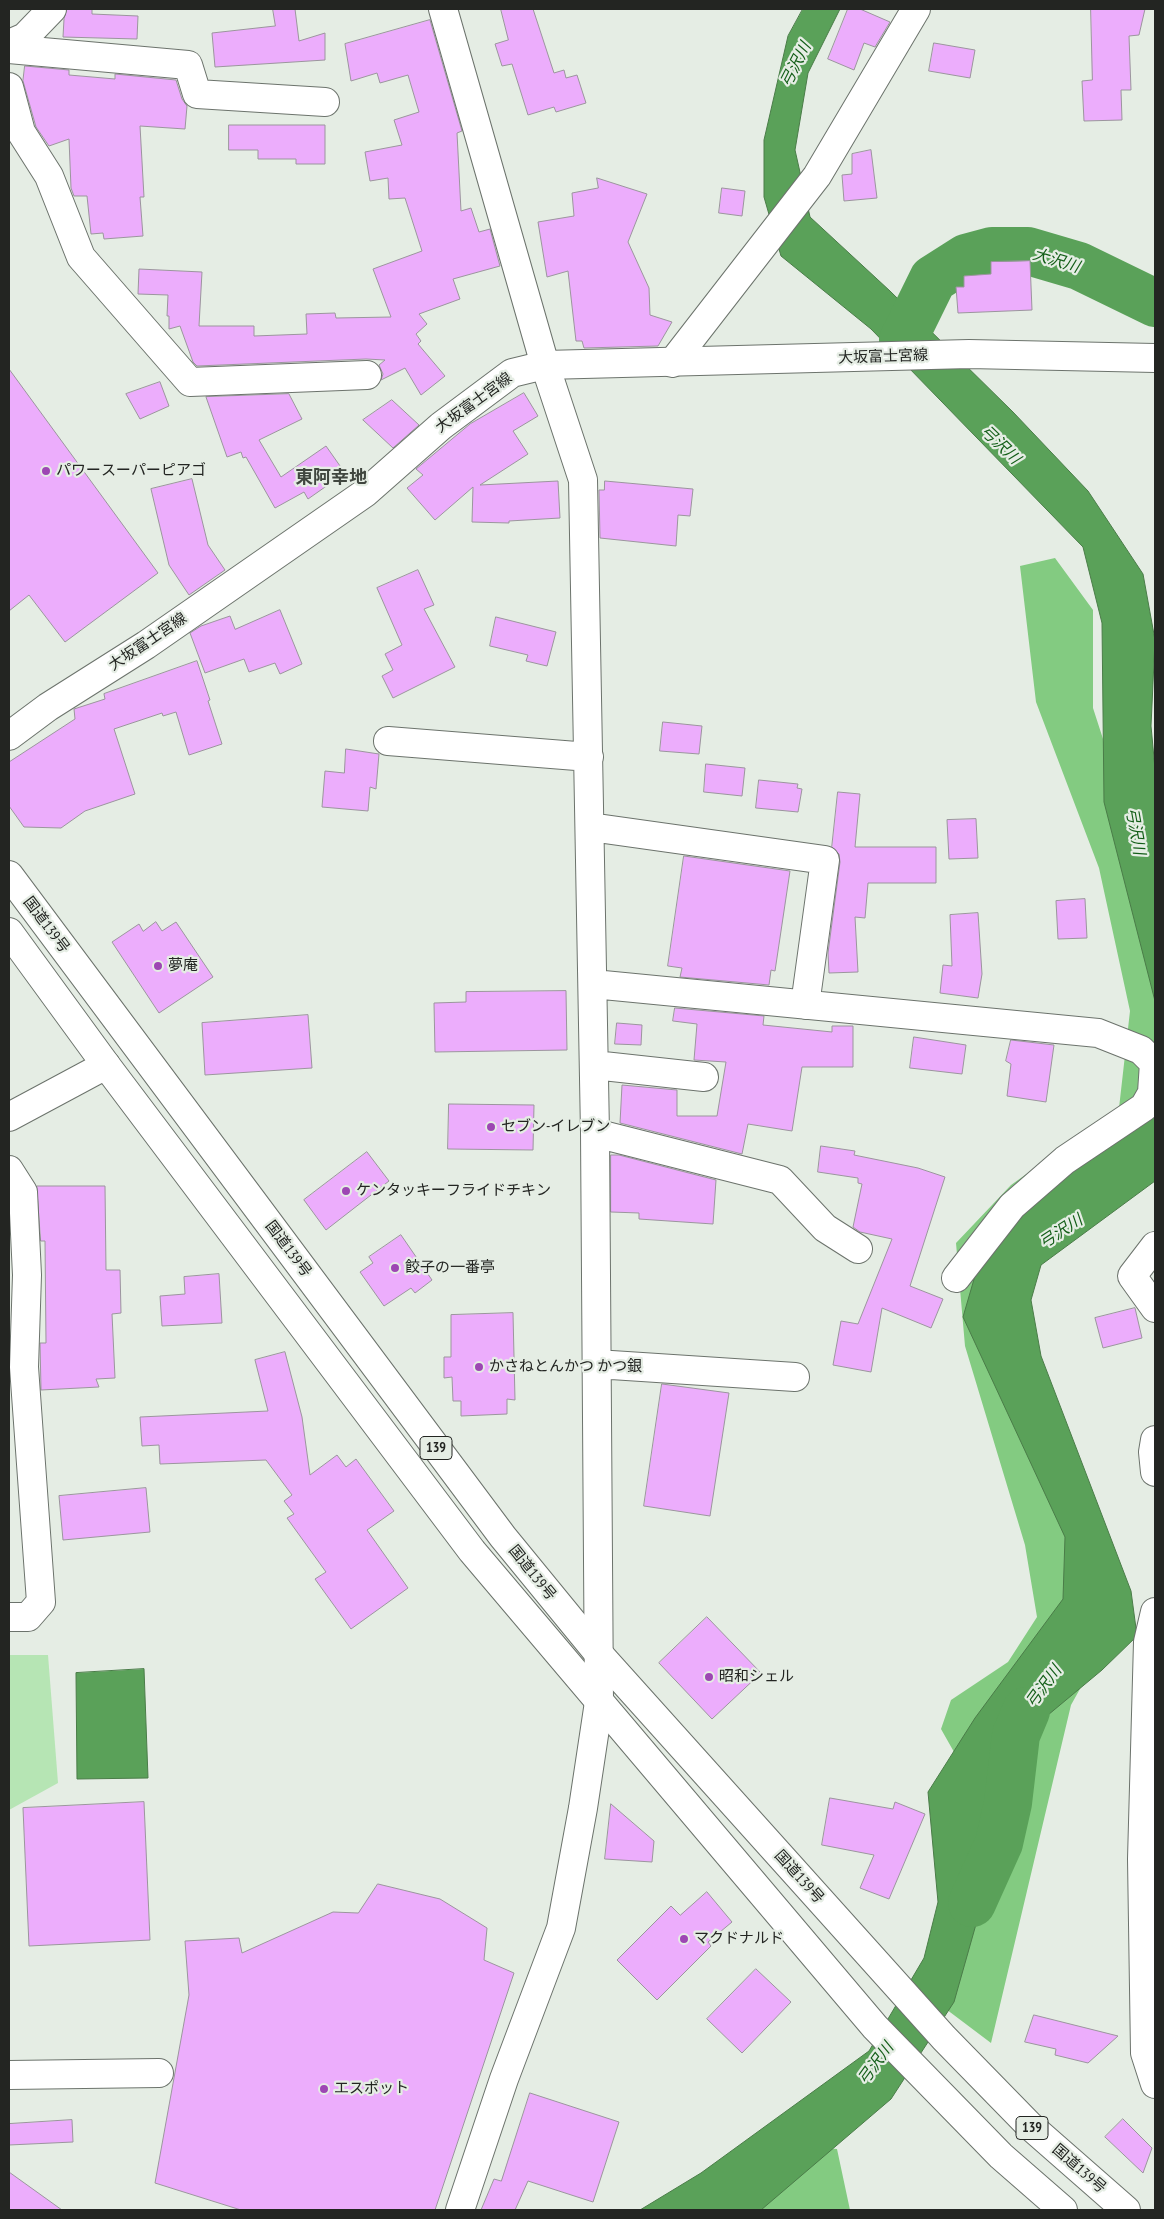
<!DOCTYPE html>
<meta charset="utf-8">
<style>
body{margin:0}
#map{position:relative;width:1164px;height:2219px;overflow:hidden;background:#e5ede4;font-family:"PT Sans Narrow",sans-serif}
canvas{display:block}
.frame{position:absolute;inset:0;border:10px solid #232522;pointer-events:none}
</style>
<div id="map">
<canvas width="1164" height="2219"></canvas>
<div class="frame"></div>
</div>
<script>
const g = document.querySelector('canvas').getContext('2d');
g.lineJoin = 'round';
function fillPath(path, color) { g.fillStyle = color; g.fill(path, 'evenodd'); }
function trace(path, color, width, dash) { g.strokeStyle = color; g.lineWidth = width; g.lineCap = dash ? 'butt' : 'round'; g.setLineDash(dash || []); g.stroke(path); }
function drawText(font, color, halo, rows, align = 'center') {
  g.font = font + ' "PT Sans Narrow","Noto Sans JP",sans-serif'; g.lineWidth = 4.5; g.setLineDash([]); g.textBaseline = 'middle'; g.strokeStyle = halo; g.fillStyle = color; for (const [text, x, y, turn = 0] of rows) {
    g.save(); g.translate(x, y); g.rotate((+turn || 0) * Math.PI / 180); g.textAlign = isNaN(turn) ? turn : align; if (halo) g.strokeText(text, 0, 0); g.fillText(text, 0, 0); g.restore();
  }
}
fillPath(new Path2D(`
 M 9,1655 L 48,1655 L 58,1783 L 9,1810 Z`), '#b6e5b4');
fillPath(new Path2D(`
 M 1055,558 L 1093,610 L 1093,708 L 1135,838 L 1155,914 L 1155,1170 L 1030,1251 L 1020,1343 L 1119,1619 L 1071,1705 L 991,2043 L 926,1994 L 967,1775 L 941,1729 L 951,1700 L 1008,1662 L 1037,1617 L 1025,1545 L 965,1346 L 956,1243 L 1011,1185 L 1119,1108 L 1130,1011 L 1099,868 L 1036,702 L 1020,566 Z
 M 792,2145 L 837,2149 L 850,2210 L 692,2210 Z`), '#83cb81');
const water = new Path2D(`
 M 803,9 L 840,9 L 808,73 L 795,150 L 810,217 L 890,291 L 1013,412 L 1088,491 L 1143,574 L 1155,640 L 1151,726 L 1155,769 L 1155,1001 L 1104,802 L 1102,623 L 1083,547 L 871,329 L 781,256 L 764,197 L 764,140 L 788,36 Z
 M 1155,1086 L 1155,1181 L 1041,1265 L 1031,1300 L 1041,1356 L 1131,1591 L 1137,1636 L 1102,1670 L 1048,1715 L 1011,1775 L 999,1843 L 954,2002 L 891,2099 L 761,2210 L 640,2210 L 701,2173 L 869,2051 L 924,1958 L 938,1902 L 928,1792 L 975,1718 L 1063,1599 L 1065,1537 L 963,1317 L 986,1238 Z
 M 144,1669 L 148,1778 L 77,1779 L 76,1673 Z`);
fillPath(water, '#5aa159');
trace(water, '#4a7c48', 1);
trace(new Path2D(`
 M 903,340 L 933,279 L 966,258 L 992,251 L 1028,251 L 1079,266 L 1155,303
 M 972,1903 L 999,1843 L 1008,1803 L 1016,1735 L 1026,1711`), '#5aa159', 48);
const building = new Path2D(`
 M 67,9 L 92,9 L 92,14 L 138,16 L 137,39 L 63,37 L 64,19 Z
 M 273,9 L 295,9 L 299,41 L 325,33 L 325,60 L 215,67 L 212,33 L 275,26 Z
 M 501,9 L 533,9 L 554,73 L 564,70 L 566,78 L 577,75 L 586,103 L 556,112 L 554,107 L 528,115 L 512,64 L 502,66 L 495,44 L 508,40 Z
 M 848,9 L 860,9 L 890,22 L 875,47 L 864,43 L 854,70 L 828,59 Z
 M 1091,9 L 1145,9 L 1139,35 L 1129,36 L 1131,90 L 1121,90 L 1122,120 L 1084,121 L 1082,81 L 1092,80 Z
 M 430,20 L 462,131 L 457,133 L 461,211 L 471,208 L 479,232 L 490,229 L 500,266 L 453,279 L 460,299 L 419,314 L 427,324 L 416,334 L 421,341 L 418,344 L 445,376 L 421,395 L 405,368 L 381,380 L 383,374 L 379,365 L 385,360 L 366,359 L 197,366 L 193,362 L 180,326 L 169,329 L 169,316 L 167,316 L 168,295 L 138,294 L 139,269 L 202,272 L 199,326 L 254,326 L 254,336 L 307,334 L 306,314 L 335,313 L 336,318 L 391,317 L 373,269 L 422,251 L 405,198 L 389,199 L 388,178 L 370,181 L 365,152 L 402,145 L 394,120 L 419,112 L 408,75 L 380,83 L 377,73 L 351,81 L 345,44 Z
 M 934,43 L 975,50 L 970,78 L 929,71 Z
 M 25,66 L 69,70 L 69,75 L 115,79 L 115,74 L 176,80 L 182,99 L 187,106 L 185,129 L 140,126 L 144,197 L 140,197 L 143,236 L 104,239 L 103,233 L 91,234 L 87,196 L 74,196 L 71,188 L 69,139 L 49,146 L 36,127 L 23,81 Z
 M 229,125 L 325,125 L 325,164 L 296,164 L 296,159 L 258,159 L 258,150 L 229,150 Z
 M 871,150 L 877,198 L 844,201 L 842,175 L 852,174 L 852,154 Z
 M 597,178 L 647,194 L 628,242 L 649,288 L 650,315 L 672,322 L 658,346 L 584,348 L 582,341 L 576,341 L 568,271 L 547,277 L 538,222 L 574,216 L 572,193 L 598,188 Z
 M 722,188 L 745,191 L 742,216 L 719,213 Z
 M 1030,261 L 1032,310 L 958,313 L 956,287 L 964,287 L 964,276 L 991,274 L 991,262 Z
 M 9,369 L 158,573 L 65,642 L 29,595 L 9,611 Z
 M 160,382 L 169,406 L 140,419 L 126,394 Z
 M 524,393 L 538,416 L 513,431 L 528,454 L 480,485 L 558,481 L 560,518 L 509,521 L 509,523 L 472,522 L 473,487 L 435,520 L 407,488 L 423,475 L 416,469 L 470,424 Z
 M 289,394 L 302,419 L 259,440 L 281,477 L 326,446 L 345,473 L 308,499 L 304,492 L 275,508 L 246,457 L 243,458 L 241,452 L 227,457 L 206,397 Z
 M 392,400 L 419,425 L 393,448 L 363,420 Z
 M 192,479 L 208,545 L 225,570 L 189,595 L 169,565 L 151,489 Z
 M 605,481 L 693,489 L 690,516 L 678,515 L 676,546 L 600,538 L 599,490 L 604,490 Z
 M 418,570 L 434,605 L 424,609 L 455,667 L 393,698 L 382,676 L 393,670 L 385,654 L 402,645 L 377,588 Z
 M 280,610 L 302,664 L 280,674 L 275,663 L 249,672 L 244,659 L 205,673 L 190,633 L 201,626 L 230,616 L 235,629 Z
 M 496,617 L 556,632 L 547,666 L 526,661 L 528,655 L 490,646 Z
 M 197,661 L 210,700 L 208,701 L 222,744 L 189,755 L 176,712 L 163,716 L 162,713 L 114,729 L 135,794 L 85,811 L 61,828 L 24,827 L 9,806 L 9,762 L 75,719 L 74,709 L 105,699 L 104,694 Z
 M 663,722 L 702,726 L 699,754 L 660,751 Z
 M 346,749 L 379,754 L 376,789 L 370,787 L 368,811 L 322,807 L 325,771 L 344,773 Z
 M 706,764 L 745,768 L 742,796 L 704,792 Z
 M 759,780 L 798,784 L 797,788 L 802,789 L 798,812 L 756,808 Z
 M 838,792 L 860,794 L 855,847 L 936,847 L 936,883 L 868,883 L 865,918 L 855,917 L 858,972 L 829,973 L 828,953 L 840,862 L 839,854 L 832,847 Z
 M 976,819 L 978,858 L 949,859 L 947,820 Z
 M 684,856 L 790,871 L 775,971 L 771,970 L 769,985 L 680,977 L 682,968 L 668,966 Z
 M 1085,899 L 1087,938 L 1058,939 L 1056,901 Z
 M 978,913 L 982,974 L 978,998 L 940,993 L 943,965 L 952,966 L 950,915 Z
 M 156,922 L 162,931 L 176,922 L 213,977 L 159,1013 L 112,942 L 139,924 L 143,931 Z
 M 566,991 L 567,1050 L 435,1052 L 434,1003 L 466,1002 L 466,992 Z
 M 675,1008 L 764,1016 L 763,1025 L 832,1032 L 832,1026 L 853,1026 L 853,1067 L 802,1067 L 792,1131 L 748,1124 L 742,1154 L 620,1123 L 622,1085 L 677,1090 L 677,1116 L 717,1116 L 726,1062 L 694,1060 L 697,1024 L 673,1021 Z
 M 308,1015 L 312,1068 L 205,1075 L 202,1023 Z
 M 617,1023 L 642,1025 L 641,1045 L 615,1044 Z
 M 914,1037 L 966,1045 L 962,1074 L 910,1068 Z
 M 1011,1040 L 1054,1045 L 1046,1102 L 1007,1096 L 1011,1064 L 1006,1061 Z
 M 449,1104 L 534,1105 L 533,1150 L 448,1149 Z
 M 821,1146 L 855,1151 L 854,1155 L 918,1168 L 945,1177 L 910,1286 L 943,1299 L 931,1328 L 882,1308 L 871,1372 L 833,1365 L 841,1321 L 858,1324 L 892,1239 L 860,1232 L 853,1227 L 862,1184 L 858,1183 L 858,1178 L 818,1172 Z
 M 367,1152 L 389,1181 L 326,1230 L 304,1200 Z
 M 611,1155 L 619,1155 L 716,1180 L 713,1224 L 639,1219 L 639,1213 L 611,1212 Z
 M 37,1186 L 105,1186 L 106,1270 L 120,1270 L 121,1313 L 112,1314 L 115,1378 L 96,1379 L 99,1387 L 41,1390 L 40,1343 L 46,1343 L 45,1241 L 41,1241 Z
 M 401,1235 L 432,1280 L 415,1293 L 411,1288 L 384,1306 L 360,1272 L 373,1263 L 369,1257 Z
 M 219,1274 L 222,1323 L 162,1326 L 160,1296 L 185,1294 L 184,1277 Z
 M 1135,1308 L 1142,1338 L 1103,1348 L 1095,1318 Z
 M 513,1313 L 515,1400 L 507,1399 L 507,1414 L 461,1416 L 461,1401 L 453,1401 L 452,1377 L 444,1378 L 444,1357 L 451,1357 L 451,1315 Z
 M 285,1352 L 302,1417 L 310,1475 L 337,1455 L 346,1467 L 356,1459 L 394,1511 L 367,1530 L 408,1588 L 351,1629 L 315,1579 L 326,1572 L 287,1518 L 294,1514 L 284,1501 L 292,1495 L 266,1460 L 160,1464 L 159,1445 L 142,1446 L 140,1417 L 268,1411 L 255,1360 Z
 M 662,1384 L 729,1393 L 710,1516 L 644,1506 Z
 M 146,1488 L 150,1532 L 63,1540 L 59,1496 Z
 M 707,1617 L 761,1673 L 712,1719 L 659,1663 Z
 M 830,1798 L 893,1809 L 895,1802 L 925,1814 L 889,1899 L 860,1888 L 874,1855 L 822,1845 Z
 M 144,1802 L 150,1940 L 29,1946 L 23,1808 Z
 M 611,1804 L 654,1841 L 652,1862 L 605,1859 Z
 M 378,1884 L 440,1899 L 487,1928 L 484,1960 L 514,1973 L 435,2210 L 241,2210 L 155,2183 L 189,1995 L 185,1941 L 239,1938 L 242,1953 L 333,1912 L 358,1913 Z
 M 707,1892 L 732,1922 L 708,1942 L 711,1946 L 657,2000 L 617,1960 L 671,1906 L 680,1915 Z
 M 756,1969 L 791,2002 L 742,2053 L 707,2019 Z
 M 1034,2015 L 1118,2036 L 1088,2063 L 1055,2055 L 1056,2049 L 1025,2042 Z
 M 530,2093 L 619,2122 L 593,2202 L 528,2181 L 515,2210 L 481,2210 L 494,2179 L 501,2181 Z
 M 1123,2119 L 1152,2148 L 1143,2173 L 1105,2137 Z
 M 72,2120 L 73,2142 L 9,2145 L 9,2124 Z
 M 9,2172 L 62,2210 L 9,2210 Z`);
fillPath(building, '#ecadfc');
trace(building, '#9b959d', 1);
const minor = new Path2D(`
 M 443,9 L 545,365 L 583,480 L 595,1133 L 599,1702 L 583,1808 L 561,1928 L 504,2079 L 460,2210
 M 9,44 L 25,37 L 52,9
 M 9,49 L 188,65 L 197,94 L 325,102
 M 9,87 L 21,132 L 49,176 L 81,257 L 190,382 L 367,375
 M 672,363 L 817,176 L 916,9
 M 388,741 L 589,757
 M 590,827 L 825,860 L 805,1005
 M 593,984 L 1098,1033 L 1141,1050 L 1154,1063 L 1152,1093 L 1144,1107 L 1065,1160 L 1012,1206 L 956,1278
 M 594,1065 L 704,1077
 M 9,1117 L 106,1065
 M 595,1133 L 780,1180 L 825,1228 L 858,1249
 M 9,1170 L 23,1192 L 27,1275 L 24,1367 L 41,1602 L 28,1617 L 9,1617
 M 1155,1246 L 1132,1276 L 1155,1308
 M 596,1364 L 795,1377
 M 1155,1440 L 1153,1452 L 1155,1472
 M 1155,1612 L 1148,1642 L 1142,1859 L 1145,2053 L 1155,2084
 M 9,2075 L 159,2073`);
const major = new Path2D(`
 M 9,736 L 48,707 L 146,645 L 365,493 L 441,426 L 512,373 L 545,365 L 969,354 L 1155,358`);
const highway = new Path2D(`
 M 9,875 L 503,1537 L 598,1653 L 944,2038 L 1029,2125 L 1126,2210
 M 9,932 L 106,1065 L 472,1551 L 875,2027 L 1001,2156 L 1063,2210`);
trace(minor, '#6c736c', 30);
trace(major, '#6c736c', 30);
trace(highway, '#6c736c', 30);
trace(minor, '#fff', 28);
trace(major, '#fff', 28);
trace(highway, '#fff', 28);
for (const [x, y, r, color] of [
 [46,471,5,"#9d46b3"],
 [158,966,5,"#9d46b3"],
 [491,1127,5,"#9d46b3"],
 [346,1191,5,"#9d46b3"],
 [395,1268,5,"#9d46b3"],
 [479,1367,5,"#9d46b3"],
 [709,1677,5,"#9d46b3"],
 [684,1939,5,"#9d46b3"],
 [324,2089,5,"#9d46b3"]
]) { const dot = new Path2D(); dot.arc(x, y, r, 0, 2 * Math.PI); g.fillStyle = color; g.fill(dot); trace(dot, '#e5ede4', 2); }
for (const [x, y, w] of [
 [436,1448,32],
 [1032,2128,32]
]) { const box = new Path2D(); box.roundRect(x - w / 2, y - 11.5, w, 23, 4); g.fillStyle = '#e5ede4'; g.fill(box); trace(box, '#232522', 1); }
drawText('bold 14px', '#232522', null, [
 ["139",436,1448],
 ["139",1032,2128]
]);
drawText('15px', '#232522', '#e5ede4', [
 ["大坂富士宮線",883,357,-2],
 ["大坂富士宮線",474,403,-36],
 ["大坂富士宮線",148,642,-34],
 ["国道139号",46,925,53],
 ["国道139号",288,1249,53],
 ["国道139号",532,1573,51],
 ["国道139号",799,1877,48],
 ["国道139号",1079,2169,41]
]);
drawText('15px', '#232522', '#e5ede4', [
 ["パワースーパーピアゴ",56,471],
 ["夢庵",168,966],
 ["セブン-イレブン",501,1127],
 ["ケンタッキーフライドチキン",356,1191],
 ["餃子の一番亭",405,1268],
 ["かさねとんかつ かつ銀",489,1367],
 ["昭和シェル",719,1677],
 ["マクドナルド",694,1939],
 ["エスポット",334,2089]
], 'left');
drawText('italic 16px', '#135e18', '#e5ede4', [
 ["弓沢川",796,65,-63],
 ["大沢川",1056,261,17],
 ["弓沢川",1000,445,44],
 ["弓沢川",1135,831,80],
 ["弓沢川",1061,1232,-33],
 ["弓沢川",1044,1687,-54],
 ["弓沢川",876,2064,-54]
]);
drawText('bold 18px', '#40463f', '#e5ede4', [
 ["東阿幸地",331,478]
]);
</script>
